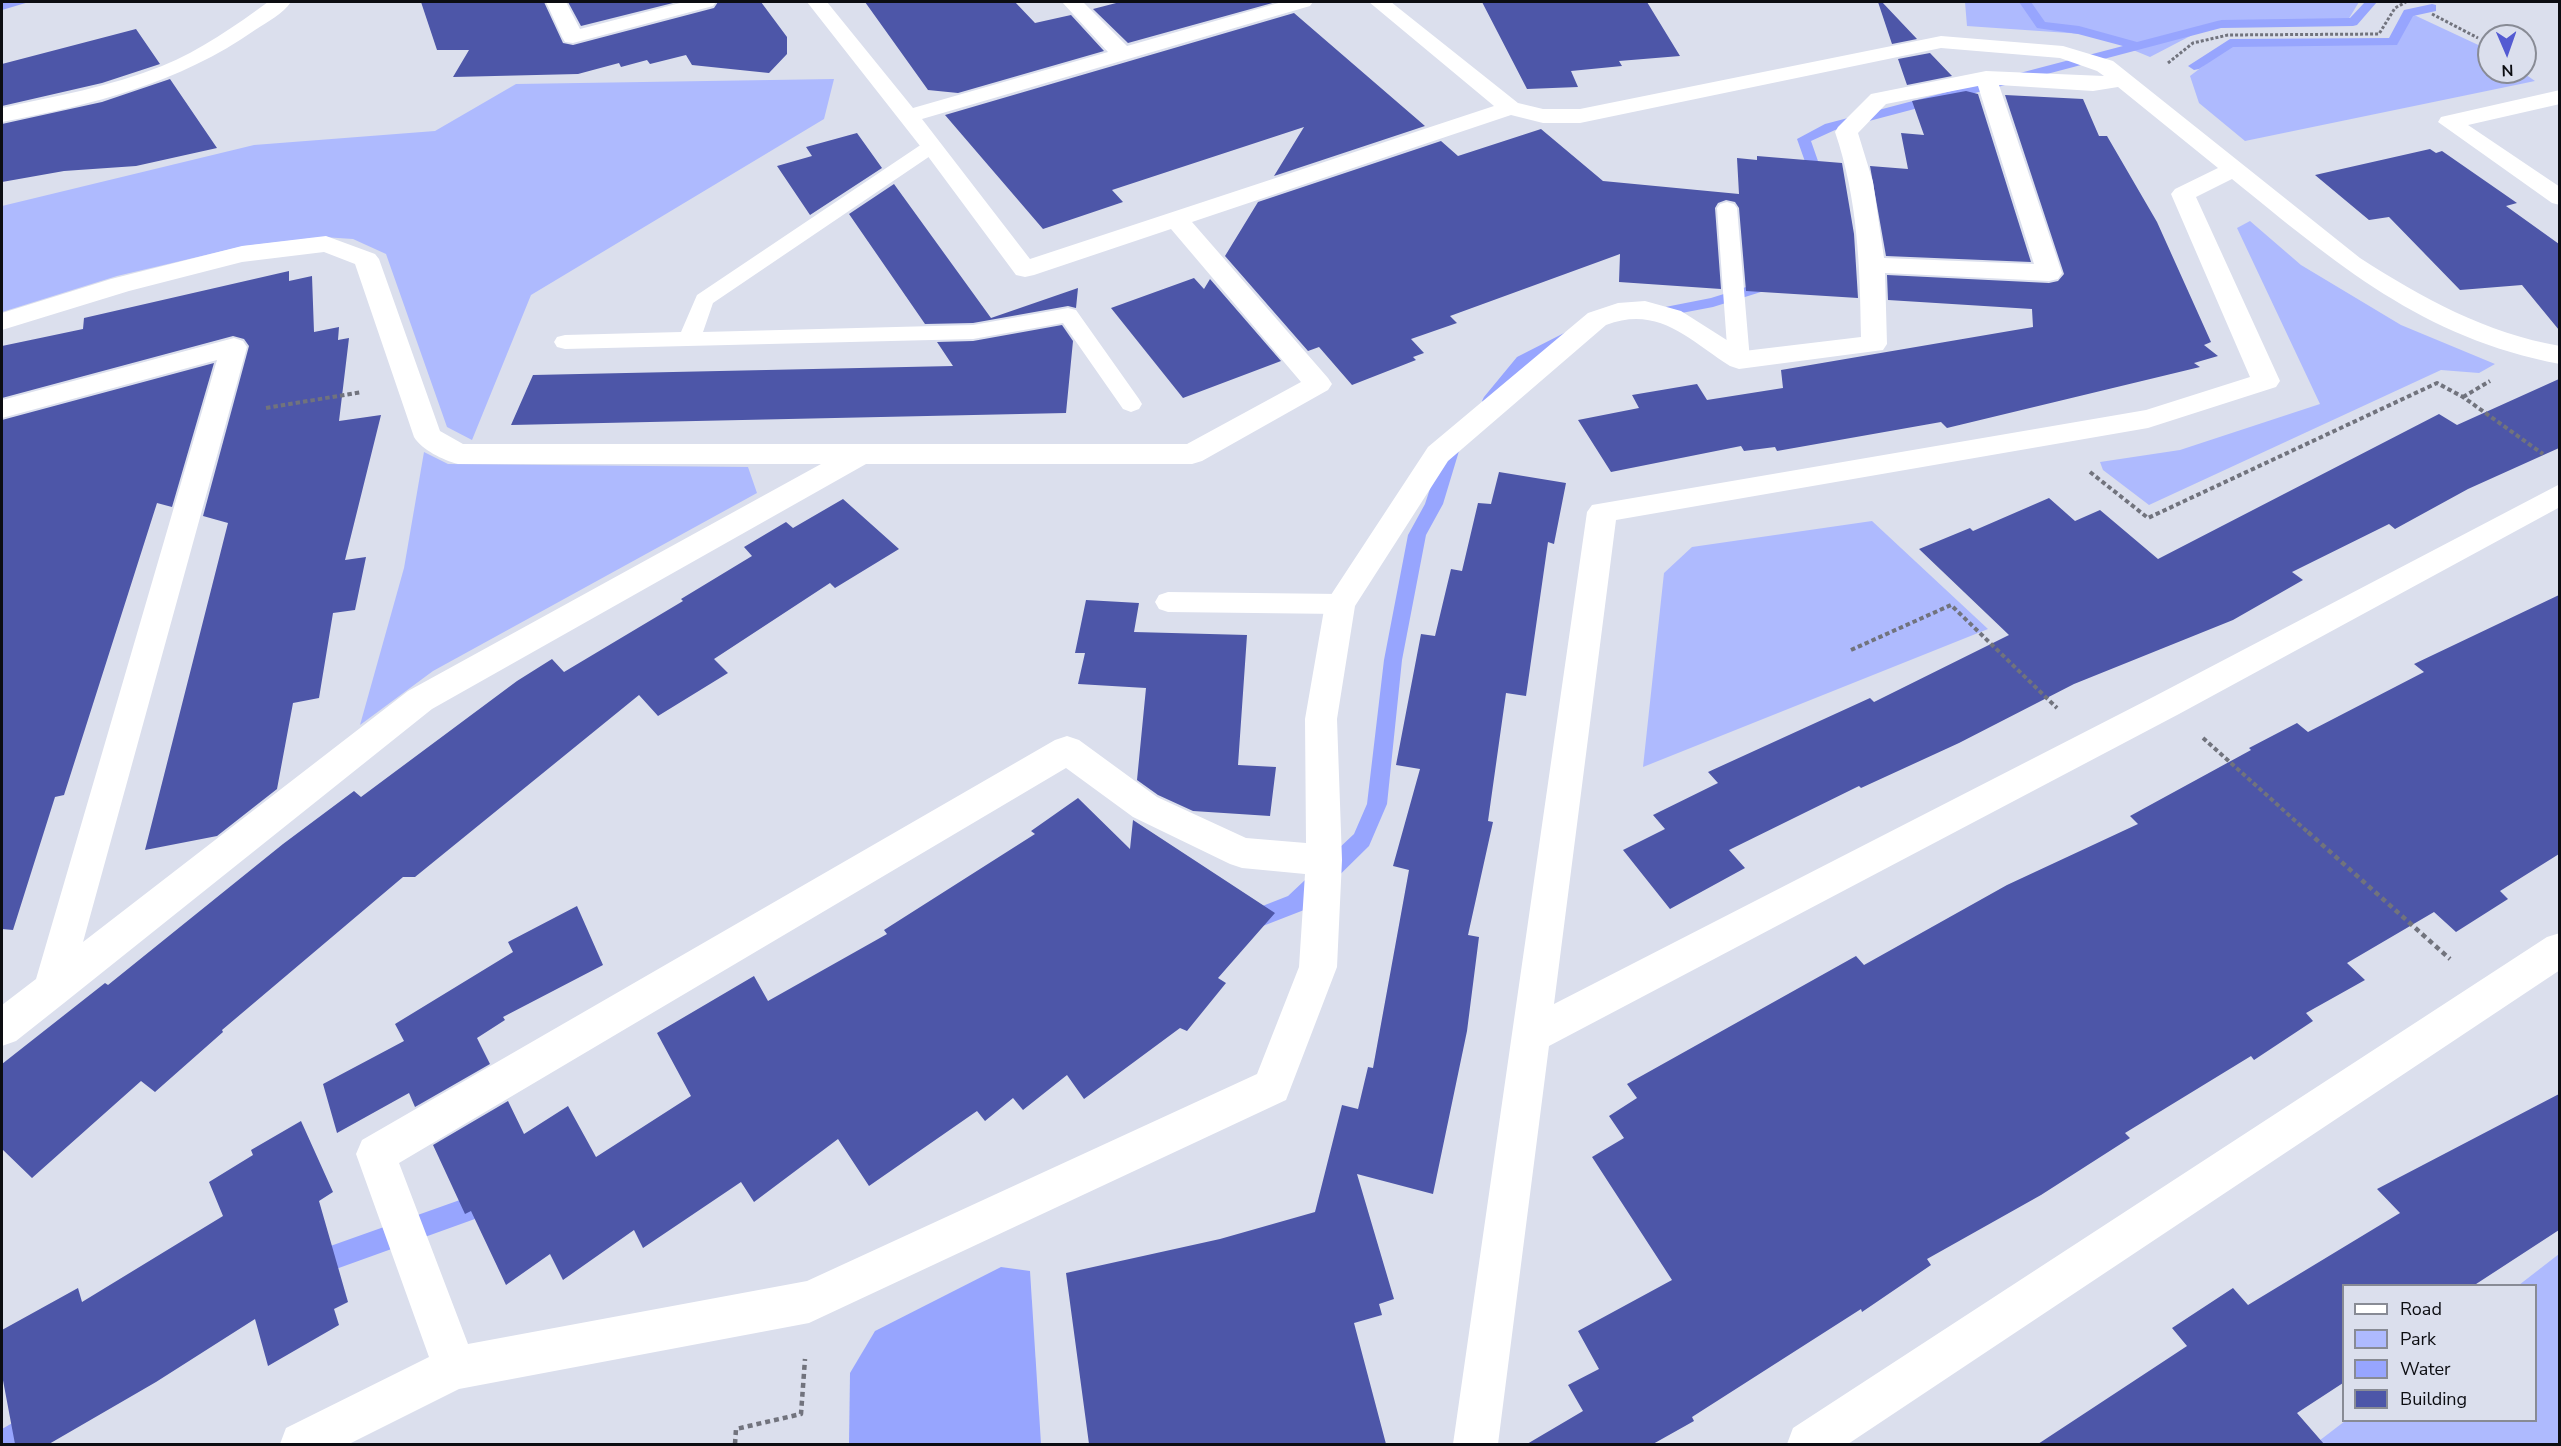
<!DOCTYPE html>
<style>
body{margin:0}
#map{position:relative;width:2561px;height:1446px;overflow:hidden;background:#dbdfed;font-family:"Nunito Sans",sans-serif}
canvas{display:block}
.frame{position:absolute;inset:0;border:3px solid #0c0d12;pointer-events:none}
.legend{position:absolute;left:2342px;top:1284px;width:195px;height:138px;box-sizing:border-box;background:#dbdfed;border:2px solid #888b95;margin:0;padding:8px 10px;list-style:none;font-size:18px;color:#0c0d12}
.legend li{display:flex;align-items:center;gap:12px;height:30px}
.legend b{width:30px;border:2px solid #888b95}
.north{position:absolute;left:2477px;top:24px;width:60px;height:60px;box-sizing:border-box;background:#dbdfed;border:2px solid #888b95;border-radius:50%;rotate:178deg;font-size:16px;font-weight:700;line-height:24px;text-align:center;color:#0c0d12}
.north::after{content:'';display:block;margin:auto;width:21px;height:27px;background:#545bd2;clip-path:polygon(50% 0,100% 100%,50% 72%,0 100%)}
</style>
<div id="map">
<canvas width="2561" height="1446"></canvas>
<div class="frame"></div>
<ul class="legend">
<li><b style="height:8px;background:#fff"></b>Road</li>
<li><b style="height:16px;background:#aebafe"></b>Park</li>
<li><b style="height:16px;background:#97a5fe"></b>Water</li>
<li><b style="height:16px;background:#4d56a8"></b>Building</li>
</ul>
<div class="north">N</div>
</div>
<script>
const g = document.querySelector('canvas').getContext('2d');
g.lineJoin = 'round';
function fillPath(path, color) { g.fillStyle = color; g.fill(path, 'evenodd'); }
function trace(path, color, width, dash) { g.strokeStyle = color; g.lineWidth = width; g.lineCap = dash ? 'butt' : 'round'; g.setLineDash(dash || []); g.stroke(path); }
fillPath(new Path2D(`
 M 1965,2 L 2359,2 L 2348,20 L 2221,20 L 2150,57 L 2109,40 L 2083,34 L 1967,26 Z
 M 2412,14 L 2489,50 L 2489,72 L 2522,72 L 2535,81 L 2245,141 L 2199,103 L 2190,76 L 2231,45 L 2397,44 Z
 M 834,79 L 824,119 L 531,295 L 472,440 L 447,427 L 386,254 L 353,239 L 323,237 L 244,246 L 117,276 L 2,312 L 2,206 L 254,145 L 435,131 L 516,84 Z
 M 2250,221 L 2301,265 L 2401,325 L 2495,364 L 2479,373 L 2441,370 L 2149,505 L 2103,470 L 2100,462 L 2180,450 L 2320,404 L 2237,228 Z
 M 424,452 L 448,464 L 748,467 L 757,493 L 433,671 L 360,725 L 404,568 Z
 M 1872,521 L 1988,629 L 1643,767 L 1664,573 L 1692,547 Z
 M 2559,1254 L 2559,1444 L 2315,1444 L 2345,1421 L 2536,1420 L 2536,1286 L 2519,1285 Z`), '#aebafe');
fillPath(new Path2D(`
 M 1001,1267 L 1030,1271 L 1041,1444 L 849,1444 L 850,1373 L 875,1331 Z`), '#97a5fe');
fillPath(new Path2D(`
 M 2,2 L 29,2 L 2,10 Z
 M 2019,2 L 2031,2 L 2045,22 L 2079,26 L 2137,42 L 2221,20 L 2350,18 L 2365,2 L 2377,2 L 2357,25 L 2353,26 L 2221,28 L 1835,130 L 1811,141 L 1826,184 L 1819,188 L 1814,187 L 1797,139 L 1825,124 L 2123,46 L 2078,34 L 2037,28 Z
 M 2432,4 L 2436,5 L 2436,11 L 2413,16 L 2397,45 L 2233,47 L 2199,69 L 2194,70 L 2188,66 L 2230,39 L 2389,38 L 2404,10 Z
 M 1775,278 L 1783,283 L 1780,286 L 1713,307 L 1650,319 L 1642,314 L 1645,311 L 1711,298 Z
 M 1570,330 L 1576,331 L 1578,335 L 1576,339 L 1529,365 L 1496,405 L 1484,405 L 1482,401 L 1484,397 L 1517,357 Z
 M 1458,434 L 1466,440 L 1459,451 L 1443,504 L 1426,535 L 1402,660 L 1387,804 L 1369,846 L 1304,910 L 1250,931 L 1242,928 L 1239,921 L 1242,914 L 1288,896 L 1354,834 L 1367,804 L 1384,660 L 1408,535 L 1425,504 L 1443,449 L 1452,436 Z
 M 488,1190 L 497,1193 L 500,1202 L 497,1211 L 336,1269 L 311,1281 L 302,1277 L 298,1268 L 302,1259 L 322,1249 Z
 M 35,1410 L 44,1414 L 48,1423 C 40,1444 22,1444 2,1444 L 2,1429 Z`), '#97a5fe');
fillPath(new Path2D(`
 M 421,2 L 544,2 L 563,43 L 573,45 L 714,8 L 718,2 L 761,2 L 787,37 L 787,54 L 769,73 L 692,65 L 686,55 L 650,64 L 647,60 L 621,67 L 619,63 L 578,74 L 453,77 L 469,50 L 437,50 Z
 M 568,2 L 677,2 L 581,26 Z
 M 865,2 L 1015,2 L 1035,23 L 1071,15 L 1104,51 L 958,93 L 928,90 Z
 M 1120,2 L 1276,2 L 1128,43 L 1093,9 Z
 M 1482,2 L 1647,2 L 1680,56 L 1619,61 L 1622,66 L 1571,71 L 1578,87 L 1527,89 Z
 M 1878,2 L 1882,2 L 1917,39 L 1892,44 Z
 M 1294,13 L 1425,126 L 1274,176 L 1304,127 L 1112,190 L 1123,202 L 1043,229 L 945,115 Z
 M 136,29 L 160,64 L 102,83 L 2,106 L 2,64 Z
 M 1930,53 L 1952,76 L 1907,85 L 1898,59 Z
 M 170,79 L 217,148 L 136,166 L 64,171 L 2,182 L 2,124 L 102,102 Z
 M 1966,91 L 1978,94 L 2031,262 L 1886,256 L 1870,166 L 1908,169 L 1901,133 L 1924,135 L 1912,101 Z
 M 2005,95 L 2083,99 L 2099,136 L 2107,136 L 2157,222 L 2211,342 L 2204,345 L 2218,356 L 2194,363 L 2200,367 L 1947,428 L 1941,422 L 1777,451 L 1775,447 L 1744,451 L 1741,446 L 1611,472 L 1578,420 L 1639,408 L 1632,395 L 1697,384 L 1707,400 L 1783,388 L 1781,370 L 2033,327 L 2032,309 L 1888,300 L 1887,275 L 2049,283 L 2058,281 L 2064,274 Z
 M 1541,129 L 1603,181 L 1739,194 L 1737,158 L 1757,160 L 1757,156 L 1842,163 L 1854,234 L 1858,298 L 1746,291 L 1739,208 L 1735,202 L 1726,200 L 1718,203 L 1715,208 L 1721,289 L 1619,282 L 1620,254 L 1450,316 L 1457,323 L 1411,339 L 1424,353 L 1413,357 L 1416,360 L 1352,385 L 1319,347 L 1308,351 L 1225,256 L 1258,202 L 1441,141 L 1458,156 Z
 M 857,133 L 882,168 L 810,215 L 777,166 L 812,156 L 806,147 Z
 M 2430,149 L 2436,153 L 2442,151 L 2517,203 L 2506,206 L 2559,244 L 2559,330 L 2522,285 L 2460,290 L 2389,217 L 2369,220 L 2315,175 Z
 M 894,184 L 991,318 L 1078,288 L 1076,308 L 1068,306 L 973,323 L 925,324 L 849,214 Z
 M 289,271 L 289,281 L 312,276 L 314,332 L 339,327 L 338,340 L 349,338 L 339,421 L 381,415 L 345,560 L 366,557 L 355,610 L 333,613 L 319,698 L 293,703 L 277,789 L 217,836 L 145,850 L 228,523 L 203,516 L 249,346 L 244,339 L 233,336 L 2,398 L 2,346 L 83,329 L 84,318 Z
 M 1194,278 L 1204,289 L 1210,279 L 1281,361 L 1183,398 L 1111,308 Z
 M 1062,325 L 1073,341 L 1066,413 L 511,425 L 533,375 L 953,366 L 937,342 L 973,341 Z
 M 214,363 L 172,507 L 157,503 L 64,795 L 55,797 L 13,930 L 2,929 L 2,420 Z
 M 2559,379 L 2559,448 L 2468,489 L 2395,529 L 2389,524 L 2292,572 L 2303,580 L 2233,620 L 2074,684 L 1959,743 L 1861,788 L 1859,786 L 1729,850 L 1745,868 L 1670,909 L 1623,850 L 1665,829 L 1653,815 L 1718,783 L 1708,772 L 1870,698 L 1874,702 L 2009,635 L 1919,549 L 1970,528 L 1973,531 L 2049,498 L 2075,521 L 2100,510 L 2158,559 L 2439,414 L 2457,425 Z
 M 1499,472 L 1566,483 L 1554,544 L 1548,542 L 1526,696 L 1506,693 L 1488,821 L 1493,822 L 1468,935 L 1479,937 L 1467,1031 L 1433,1194 L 1357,1174 L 1394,1299 L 1379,1304 L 1382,1315 L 1354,1323 L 1386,1444 L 1089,1444 L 1066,1273 L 1220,1239 L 1315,1212 L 1342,1105 L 1358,1109 L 1368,1067 L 1373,1068 L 1409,870 L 1393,866 L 1420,769 L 1396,765 L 1421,634 L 1435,636 L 1451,569 L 1462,571 L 1478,503 L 1491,504 Z
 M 843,499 L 899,549 L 835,588 L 830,583 L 714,659 L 728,673 L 658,716 L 639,695 L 415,877 L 403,877 L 222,1030 L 223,1032 L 155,1092 L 141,1081 L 32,1178 L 2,1149 L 2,1064 L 105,983 L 108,985 L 283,844 L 354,791 L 361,797 L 517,681 L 552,659 L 564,672 L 683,601 L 681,599 L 752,556 L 744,547 L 786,522 L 793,528 Z
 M 2559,595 L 2559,854 L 2500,891 L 2508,899 L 2456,932 L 2434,912 L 2347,963 L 2365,980 L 2306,1013 L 2313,1021 L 2254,1060 L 2251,1056 L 2125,1133 L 2130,1138 L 2041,1195 L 1927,1259 L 1931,1265 L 1862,1312 L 1861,1309 L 1692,1417 L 1694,1421 L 1653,1444 L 1527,1444 L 1583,1411 L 1568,1385 L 1599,1369 L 1578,1331 L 1672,1280 L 1592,1157 L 1624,1138 L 1609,1116 L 1637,1098 L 1627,1084 L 1856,956 L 1864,965 L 2007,885 L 2138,824 L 2130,816 L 2251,750 L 2249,748 L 2297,723 L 2308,732 L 2424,672 L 2414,664 Z
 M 1086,600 L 1139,603 L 1134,632 L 1247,635 L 1238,765 L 1276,767 L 1270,816 L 1193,811 L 1158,795 L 1137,780 L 1146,688 L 1078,684 L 1085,653 L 1075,653 Z
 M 1078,798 L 1130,849 L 1133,820 L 1275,913 L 1218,978 L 1226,983 L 1187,1031 L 1180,1028 L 1084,1099 L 1067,1075 L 1023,1110 L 1013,1098 L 985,1121 L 977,1111 L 869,1186 L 838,1139 L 754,1202 L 741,1182 L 643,1248 L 634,1230 L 563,1280 L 550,1254 L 506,1285 L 471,1211 L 465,1214 L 433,1145 L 508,1101 L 524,1134 L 568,1106 L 596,1157 L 691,1096 L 657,1033 L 754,976 L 768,1001 L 887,934 L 884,930 L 1035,834 L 1031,831 Z
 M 577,906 L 603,965 L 503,1017 L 505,1020 L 477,1038 L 490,1064 L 415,1107 L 409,1093 L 337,1133 L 323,1084 L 404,1041 L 395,1024 L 513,952 L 508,942 Z
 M 2559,1094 L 2559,1230 L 2473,1286 L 2343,1286 L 2343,1383 L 2297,1413 L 2324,1444 L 2038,1444 L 2187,1346 L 2172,1328 L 2233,1288 L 2248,1305 L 2400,1213 L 2377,1189 Z
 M 301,1121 L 333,1192 L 319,1201 L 348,1302 L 334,1309 L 339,1325 L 268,1366 L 255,1319 L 156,1382 L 49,1444 L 15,1444 L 2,1375 L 2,1330 L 78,1288 L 82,1302 L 223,1216 L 209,1182 L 253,1155 L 251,1150 Z`), '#4d56a8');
trace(new Path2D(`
 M 2432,14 L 2478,38
 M 2168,63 L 2193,43 L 2228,35 L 2379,34 L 2395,8 L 2406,2`), '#71737d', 3, [3, 2]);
trace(new Path2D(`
 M 2463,397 L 2490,381
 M 266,408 L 362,392
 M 2090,472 L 2148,518 L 2437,383 L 2463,397 L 2543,454
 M 1851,650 L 1951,605 L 2057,708
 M 2203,738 L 2310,834`), '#71737d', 4, [4.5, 3]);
trace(new Path2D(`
 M 2308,832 L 2450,959
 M 735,1444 L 736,1429 L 801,1414 L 805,1359`), '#71737d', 4.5, [5, 4]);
fillPath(new Path2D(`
 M 932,140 L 939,142 L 941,146 L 939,150 L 713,303 L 703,332 L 973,325 L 1068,308 L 1076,310 L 1139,399 L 1142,404 L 1139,409 L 1131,412 L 1123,409 L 1063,323 L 973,339 L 565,349 L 557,347 L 554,342 L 557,337 L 565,335 L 681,332 L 697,295 L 925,142 Z
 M 1727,202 L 1734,204 L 1737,208 L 1750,360 L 1747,365 L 1739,367 L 1731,365 L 1728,360 L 1717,208 L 1720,204 Z
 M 1168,592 L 1340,594 L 1349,597 L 1353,604 L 1349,611 L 1340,614 L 1168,612 L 1159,609 L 1155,602 L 1159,595 Z`), '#fff');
fillPath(new Path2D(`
 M 268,2 L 291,2 C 283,14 267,22 255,30 C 180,83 91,105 2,122 L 2,108 C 55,96 110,87 162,66 C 201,50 235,26 268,2 Z
 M 546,2 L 566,2 L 580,29 L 684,2 L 716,2 L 713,6 L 573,43 L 565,42 L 562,37 Z
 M 807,2 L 827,2 L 913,108 L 1108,52 L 1062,2 L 1083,2 L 1127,46 L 1282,2 L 1313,2 L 1310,6 L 922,119 L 1030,259 L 1494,106 L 1369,2 L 1391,2 L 1518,103 L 1543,109 L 1580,109 L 1941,36 L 2063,46 L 2113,61 L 2360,258 C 2422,298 2486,333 2560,346 L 2560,364 C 2422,338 2337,264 2232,179 L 2196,197 L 2280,381 L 2276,387 L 2148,428 L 1616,520 L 1554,1004 L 2155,696 L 2560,484 L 2560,507 L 2179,714 L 1549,1046 L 1498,1444 L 1453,1444 L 1587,512 L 1592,505 L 2146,410 L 2250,377 L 2171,194 L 2175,189 L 2218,168 L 2118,87 L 2093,91 L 1999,85 L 2062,273 L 2058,279 L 2049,281 L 1885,273 L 1887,344 L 1883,350 L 1739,369 L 1730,366 C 1688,339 1658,305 1606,325 L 1448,461 L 1355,606 L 1337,719 L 1342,860 L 1337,967 L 1286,1100 L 809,1323 L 459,1389 L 349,1444 L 280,1444 L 286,1428 L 429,1357 L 356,1154 L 362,1140 L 1055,740 L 1067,736 L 1079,740 L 1157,797 L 1246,838 L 1306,843 L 1305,719 L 1325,604 L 1428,447 L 1588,313 L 1618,303 L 1645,301 L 1681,311 L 1744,351 L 1861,337 C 1860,267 1858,199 1835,132 L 1838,127 L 1871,94 L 1986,71 L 2104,76 L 2097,71 L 2060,58 L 1941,48 L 1580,123 L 1543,123 L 1511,115 L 1192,222 L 1328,378 L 1332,384 L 1328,390 L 1202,461 L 1192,464 L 866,464 L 432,709 L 64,1003 L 16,1041 L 2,1046 L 2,1005 L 36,979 L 217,360 L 2,418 L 2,400 L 234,338 L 243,341 L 247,347 L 83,942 L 408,691 L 821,464 L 458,464 C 443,460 422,450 414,437 L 355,264 L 324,252 L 242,262 L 129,291 L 2,330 L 2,313 L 111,279 L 242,246 L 326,236 L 375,254 L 379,259 L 440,431 L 463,444 L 1187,444 L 1301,382 L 1171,229 L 1034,275 L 1025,277 L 1016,275 L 924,151 ZM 1978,86 L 2034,264 L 1884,258 L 1873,182 L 1858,133 L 1886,104 ZM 1066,768 L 1133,817 L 1230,864 L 1242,868 L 1305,874 L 1299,967 L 1257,1074 L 807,1281 L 468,1344 L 399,1163 Z
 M 2560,90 L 2560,104 L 2468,125 L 2560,187 L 2560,205 L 2552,203 L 2438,122 L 2441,117 Z
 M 2560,933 L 2560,970 L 1848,1444 L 1787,1444 L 1793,1428 L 2547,937 Z`), '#fff');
</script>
